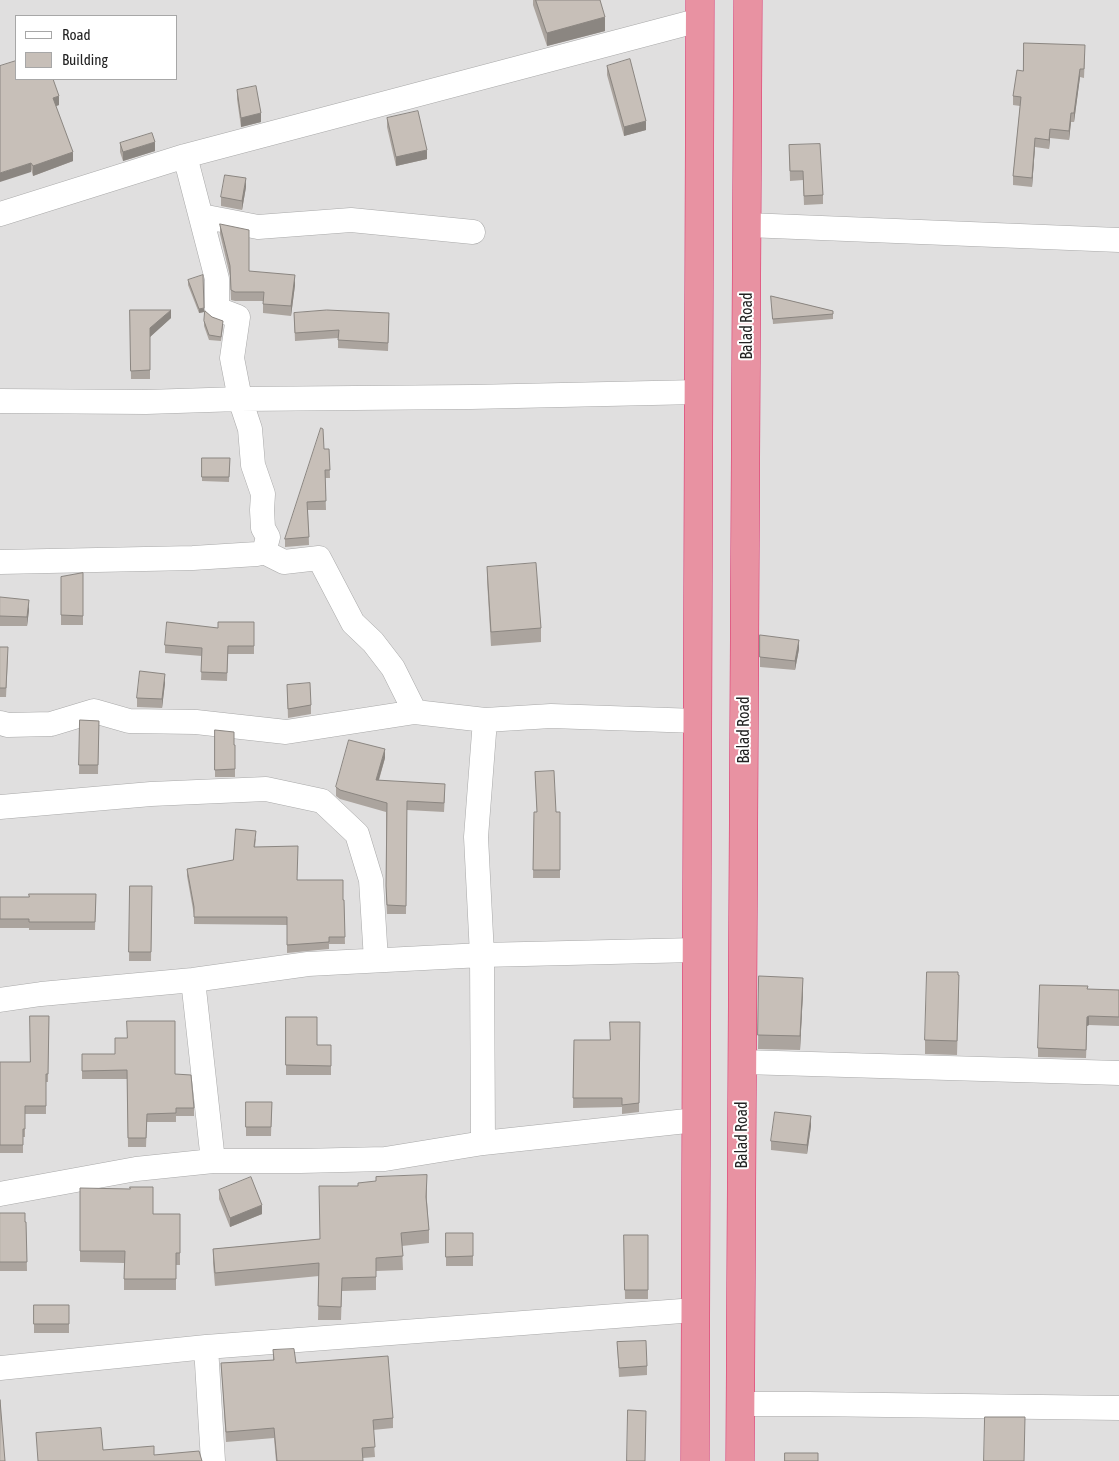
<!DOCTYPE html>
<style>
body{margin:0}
#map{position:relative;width:1119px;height:1461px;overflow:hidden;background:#f2efe9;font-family:"Asap Condensed",sans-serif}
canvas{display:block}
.legend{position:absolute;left:15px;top:15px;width:162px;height:65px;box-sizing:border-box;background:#fff;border:1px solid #a7a7a7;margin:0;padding:6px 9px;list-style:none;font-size:15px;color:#222}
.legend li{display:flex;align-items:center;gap:10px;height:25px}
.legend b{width:25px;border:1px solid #a7a7a7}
</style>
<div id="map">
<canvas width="1119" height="1461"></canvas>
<ul class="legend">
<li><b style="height:6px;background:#fff"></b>Road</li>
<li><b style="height:14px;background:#c7bfb8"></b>Building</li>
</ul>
</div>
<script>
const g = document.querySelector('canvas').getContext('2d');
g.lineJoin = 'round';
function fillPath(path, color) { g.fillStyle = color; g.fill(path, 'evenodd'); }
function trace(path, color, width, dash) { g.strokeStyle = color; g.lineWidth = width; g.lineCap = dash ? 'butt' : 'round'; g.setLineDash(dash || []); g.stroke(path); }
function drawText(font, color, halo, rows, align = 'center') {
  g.font = font + ' "Asap Condensed",sans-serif'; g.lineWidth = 4; g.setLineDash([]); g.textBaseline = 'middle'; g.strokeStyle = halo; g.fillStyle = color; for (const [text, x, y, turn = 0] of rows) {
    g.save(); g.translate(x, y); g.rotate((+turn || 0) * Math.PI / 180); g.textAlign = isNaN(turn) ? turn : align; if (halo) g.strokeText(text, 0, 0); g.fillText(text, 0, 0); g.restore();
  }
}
fillPath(new Path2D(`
 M 0,0 L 1119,0 L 1119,1461 L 0,1461 ZM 16,16 L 176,16 L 176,79 L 16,79 Z`), '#e0dfdf');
const minor = new Path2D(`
 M 185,156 L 217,279 L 217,309 L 238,317 L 232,358 L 240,399 L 250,429 L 253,465 L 263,494 L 262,510 L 263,528 L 268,537 L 264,552 L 284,562 L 319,558 L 353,623 L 373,642 L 393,668 L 415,712
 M 0,214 L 185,156 L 700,20
 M 201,216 L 258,227 L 351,220 L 473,232
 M 747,225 L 1119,240
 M 0,401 L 146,402 L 240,399 L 471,397 L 698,392
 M 0,562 L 193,558 L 257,554 L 264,552
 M 0,723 L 8,725 L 51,724 L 94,711 L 129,721 L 196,722 L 286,732 L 415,712 L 485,720
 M 0,807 L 151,794 L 266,789 L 322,801 L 357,834 L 371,880 L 376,960
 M 193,980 L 213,1161
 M 0,1000 L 41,994 L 193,980 L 308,964 L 482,955 L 696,950
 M 743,1062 L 1119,1073
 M 483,1143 L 482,955 L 476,837 L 485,720 L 551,716 L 697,721
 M 0,1194 L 136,1169 L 213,1161 L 300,1161 L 385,1159 L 483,1143 L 696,1120
 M 206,1347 L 213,1461
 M 0,1368 L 206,1347 L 695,1310
 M 741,1404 L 808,1404 L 1119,1408`);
const highway = new Path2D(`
 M 695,1461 L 700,0
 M 740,1461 L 748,0`);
trace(minor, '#a9a9a9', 25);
trace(highway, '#dc2a67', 29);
trace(minor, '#fff', 24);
trace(highway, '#e892a2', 28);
fillPath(new Path2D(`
 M 533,0 L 600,0 L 605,31 L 547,46 L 533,5 Z
 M 1085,54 L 1084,78 L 1080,77 L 1074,122 L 1071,122 L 1069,140 L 1050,138 L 1049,149 L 1035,147 L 1032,187 L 1013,185 L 1013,176 L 1020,106 L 1013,105 L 1013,96 L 1023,71 Z
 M 0,66 L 59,105 L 56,106 L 73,161 L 33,176 Z
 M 607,66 L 646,130 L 624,136 L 607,75 Z
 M 237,90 L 261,122 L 241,127 L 237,99 Z
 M 387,118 L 427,159 L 396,166 L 387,127 Z
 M 120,143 L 155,151 L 123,161 L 120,152 Z
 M 789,145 L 823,195 L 823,204 L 804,205 L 803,180 L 790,181 Z
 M 246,187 L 242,210 L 221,206 L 221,197 Z
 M 220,224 L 249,271 L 295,285 L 291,316 L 263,313 L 263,301 L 235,301 L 231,300 L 230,276 L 220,234 Z
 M 188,280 L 204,312 L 199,313 L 188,285 Z
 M 771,296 L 833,311 L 833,319 L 773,324 Z
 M 130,310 L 171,318 L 150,337 L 150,379 L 131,379 Z
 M 294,313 L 389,321 L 388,351 L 338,348 L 338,338 L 295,341 Z
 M 212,317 L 223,326 L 221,341 L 209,340 L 204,326 L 204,321 Z
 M 324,449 L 329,449 L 330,478 L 325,478 L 326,510 L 308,510 L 309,545 L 285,547 L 285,539 Z
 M 202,458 L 230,458 L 229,482 L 202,481 Z
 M 487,567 L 541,628 L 541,642 L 491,646 L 487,580 Z
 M 83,573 L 83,625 L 61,625 L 61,577 Z
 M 0,597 L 29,610 L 27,626 L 0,626 Z
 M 254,622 L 254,654 L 228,654 L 227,681 L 201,680 L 202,656 L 165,653 L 165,645 L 218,628 Z
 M 0,647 L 8,656 L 6,697 L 0,697 Z
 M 799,649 L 795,670 L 760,667 L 760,657 Z
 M 165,683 L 162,708 L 137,707 L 137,698 Z
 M 287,685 L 311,705 L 311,714 L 288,718 Z
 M 80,720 L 99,721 L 98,774 L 79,774 Z
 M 215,730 L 234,745 L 235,745 L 235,777 L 215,777 Z
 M 385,758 L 379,780 L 445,793 L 444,812 L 407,810 L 406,914 L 387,914 L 386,894 L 386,812 L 340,799 L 336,796 L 336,787 Z
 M 535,772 L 556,812 L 560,812 L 560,878 L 533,878 L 534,812 L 537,812 Z
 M 256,838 L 255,847 L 297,880 L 343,900 L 344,900 L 345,944 L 329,944 L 329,949 L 287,953 L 287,925 L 194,924 L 194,915 L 187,876 L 187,869 L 233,860 Z
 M 130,886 L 152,886 L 151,961 L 129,961 Z
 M 96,894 L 95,930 L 29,930 L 29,928 L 0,928 L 0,897 L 29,897 Z
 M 759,976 L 803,992 L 800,1050 L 758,1049 Z
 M 959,989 L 957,1055 L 925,1054 L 925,1040 Z
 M 1087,989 L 1119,990 L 1119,1026 L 1089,1025 L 1087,1026 L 1086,1058 L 1038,1057 L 1038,1048 Z
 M 49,1016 L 48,1082 L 46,1082 L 46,1114 L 25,1114 L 25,1137 L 23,1137 L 23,1153 L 0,1153 L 0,1062 L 30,1062 Z
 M 286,1017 L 317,1045 L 331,1045 L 331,1075 L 286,1075 Z
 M 640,1022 L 639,1112 L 622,1114 L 622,1107 L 573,1108 L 574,1040 L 610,1040 Z
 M 82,1054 L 175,1074 L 194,1108 L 194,1116 L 176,1116 L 176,1122 L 147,1122 L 146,1147 L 128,1147 L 127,1079 L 82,1079 Z
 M 246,1102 L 272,1102 L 271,1136 L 246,1136 Z
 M 811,1126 L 807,1154 L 771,1150 L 771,1141 Z
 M 80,1188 L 153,1214 L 180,1214 L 180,1265 L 176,1265 L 176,1290 L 124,1290 L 124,1263 L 80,1262 Z
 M 427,1188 L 427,1201 L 429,1230 L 429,1243 L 402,1246 L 403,1270 L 376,1271 L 376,1290 L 342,1291 L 341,1320 L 318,1320 L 319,1276 L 215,1286 L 213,1263 L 213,1249 L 320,1239 Z
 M 219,1190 L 262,1214 L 230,1227 L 219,1199 Z
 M 0,1213 L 26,1222 L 27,1271 L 0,1271 Z
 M 446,1233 L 473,1233 L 473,1266 L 446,1266 Z
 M 624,1235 L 648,1235 L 648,1299 L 625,1299 Z
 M 34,1305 L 69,1305 L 69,1333 L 34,1333 Z
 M 617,1342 L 647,1366 L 647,1375 L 619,1377 Z
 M 273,1350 L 393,1418 L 393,1428 L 373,1430 L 375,1457 L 363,1458 L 363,1461 L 276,1461 L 274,1438 L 226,1442 L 221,1363 L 273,1360 Z`), '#aba49e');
fillPath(new Path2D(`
 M 605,17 L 605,31 L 547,46 L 547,33 Z
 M 1080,69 L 1080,77 L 1074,122 L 1074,113 Z
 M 59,96 L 59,105 L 53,107 L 53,98 Z
 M 261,113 L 261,122 L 241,127 L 241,118 Z
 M 1071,113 L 1071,122 L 1069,140 L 1069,131 Z
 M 646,121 L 646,130 L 624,136 L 624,127 Z
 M 1050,129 L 1050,138 L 1049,149 L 1049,140 Z
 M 1035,138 L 1035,147 L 1032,187 L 1032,178 Z
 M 155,142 L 155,151 L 123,161 L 123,152 Z
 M 427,150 L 427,159 L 396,166 L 396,157 Z
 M 73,152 L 73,161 L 33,176 L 33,166 Z
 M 31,163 L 31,172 L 0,182 L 0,173 Z
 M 246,178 L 246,187 L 242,210 L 242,201 Z
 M 295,275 L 295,285 L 291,316 L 291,306 Z
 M 204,308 L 204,312 L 199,313 L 199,309 Z
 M 171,310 L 171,318 L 150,337 L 150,328 Z
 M 29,600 L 29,610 L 27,626 L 27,617 Z
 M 799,640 L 799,649 L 795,670 L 795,661 Z
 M 165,674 L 165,683 L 162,708 L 162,699 Z
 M 385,749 L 385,758 L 376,789 L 376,780 Z
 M 803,978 L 803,992 L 800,1050 L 800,1036 Z
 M 1089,1016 L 1089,1025 L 1087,1026 L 1086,1058 L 1087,1017 Z
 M 811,1116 L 811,1126 L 807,1154 L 807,1145 Z
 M 262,1205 L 262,1214 L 230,1227 L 230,1218 Z`), '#8b8681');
const building = new Path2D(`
 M 536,0 L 600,0 L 605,17 L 547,33 Z
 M 1024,43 L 1085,45 L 1084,69 L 1080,69 L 1074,113 L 1071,113 L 1069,131 L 1050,129 L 1049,140 L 1035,138 L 1032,178 L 1013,176 L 1021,97 L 1013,96 L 1017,70 L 1023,71 Z
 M 630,59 L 646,121 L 624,127 L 607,66 Z
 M 16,61 L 16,79 L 53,79 L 59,96 L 53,98 L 73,152 L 33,166 L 31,163 L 0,173 L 0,66 Z
 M 256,86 L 261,113 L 241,118 L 237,90 Z
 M 418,111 L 427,150 L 396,157 L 387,118 Z
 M 152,133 L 155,142 L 123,152 L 120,143 Z
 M 820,144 L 823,195 L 804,196 L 803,171 L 790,171 L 789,145 Z
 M 225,175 L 246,178 L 242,201 L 221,197 Z
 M 220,224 L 249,230 L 249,271 L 295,275 L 291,306 L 263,304 L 264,292 L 235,292 L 231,290 L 230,266 Z
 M 203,275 L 204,308 L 199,309 L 188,280 Z
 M 771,296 L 833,311 L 833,314 L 773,319 Z
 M 130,310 L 171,310 L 150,328 L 150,370 L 131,371 Z
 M 327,310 L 389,313 L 388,343 L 338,340 L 339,330 L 295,333 L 294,313 Z
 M 205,311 L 212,317 L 223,321 L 221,337 L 209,335 L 204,321 Z
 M 321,428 L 323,429 L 324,449 L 329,449 L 330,470 L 325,470 L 326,501 L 307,502 L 309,537 L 285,539 Z
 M 202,458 L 230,458 L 229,477 L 202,477 Z
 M 536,563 L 541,628 L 491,632 L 487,567 Z
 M 83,573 L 83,616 L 61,615 L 61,577 Z
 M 0,597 L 29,600 L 27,617 L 0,616 Z
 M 167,622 L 218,628 L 218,622 L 254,622 L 254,646 L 228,646 L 227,673 L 201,672 L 202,648 L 165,645 Z
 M 760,635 L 799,640 L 795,661 L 760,657 Z
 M 0,647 L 8,647 L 6,688 L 0,688 Z
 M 140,671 L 165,674 L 162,699 L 137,698 Z
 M 310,683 L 311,705 L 288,709 L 287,685 Z
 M 80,720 L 99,721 L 98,765 L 79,765 Z
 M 215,730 L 234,732 L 234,745 L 235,745 L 235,769 L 215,770 Z
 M 349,740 L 385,749 L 376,780 L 445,784 L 444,803 L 407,801 L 406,906 L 387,905 L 386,886 L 387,803 L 340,790 L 336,787 Z
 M 554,771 L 556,812 L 560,812 L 560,870 L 533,870 L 534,812 L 537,812 L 535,772 Z
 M 236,829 L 256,831 L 254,847 L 298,846 L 297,880 L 343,880 L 343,900 L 344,900 L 345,937 L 329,937 L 329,942 L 287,945 L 287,917 L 194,917 L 194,907 L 187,869 L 233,860 Z
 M 130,886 L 152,886 L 151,952 L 129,952 Z
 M 29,894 L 96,894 L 95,922 L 29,922 L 29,919 L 0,919 L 0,897 L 29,897 Z
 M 927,972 L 958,972 L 958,975 L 959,975 L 957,1041 L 925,1040 Z
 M 759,976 L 803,978 L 800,1036 L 758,1035 Z
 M 1040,985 L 1088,986 L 1087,989 L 1119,990 L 1119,1017 L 1089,1016 L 1087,1017 L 1086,1050 L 1038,1048 Z
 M 30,1016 L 49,1016 L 48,1074 L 46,1074 L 46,1106 L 25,1106 L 25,1129 L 23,1129 L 23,1145 L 0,1145 L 0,1062 L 30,1062 Z
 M 286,1017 L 317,1017 L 317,1045 L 331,1045 L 331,1066 L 286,1065 Z
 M 127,1021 L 175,1021 L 175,1074 L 191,1075 L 194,1108 L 176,1108 L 176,1113 L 147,1114 L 146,1138 L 128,1138 L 127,1070 L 82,1071 L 82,1054 L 115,1054 L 115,1038 L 127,1038 Z
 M 610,1022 L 640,1022 L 639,1103 L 622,1105 L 622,1098 L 573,1098 L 574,1040 L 610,1040 Z
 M 246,1102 L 272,1102 L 271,1127 L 246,1127 Z
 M 775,1112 L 811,1116 L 807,1145 L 771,1141 Z
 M 427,1175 L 426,1197 L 429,1230 L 401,1233 L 403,1256 L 376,1258 L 376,1277 L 342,1278 L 341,1307 L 318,1306 L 319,1263 L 215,1273 L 213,1249 L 320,1239 L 319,1186 L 358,1186 L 358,1183 L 376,1181 L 376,1177 Z
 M 251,1177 L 262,1205 L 230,1218 L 219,1190 Z
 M 130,1187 L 153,1187 L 153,1214 L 180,1214 L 180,1253 L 176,1253 L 176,1279 L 124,1279 L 125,1251 L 80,1251 L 80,1188 L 130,1189 Z
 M 0,1213 L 25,1213 L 25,1222 L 26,1222 L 27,1262 L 0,1262 Z
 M 446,1233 L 473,1233 L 473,1256 L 446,1257 Z
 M 624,1235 L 648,1235 L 648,1290 L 625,1290 Z
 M 34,1305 L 69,1305 L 69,1324 L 34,1324 Z
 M 646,1341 L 647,1366 L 619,1368 L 617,1342 Z
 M 294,1349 L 296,1363 L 388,1356 L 393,1418 L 373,1420 L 375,1447 L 362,1448 L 363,1461 L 277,1461 L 274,1428 L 226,1432 L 221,1363 L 274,1360 L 273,1350 Z
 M 0,1400 L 5,1461 L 0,1461 Z
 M 628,1410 L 646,1411 L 645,1461 L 627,1461 Z
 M 985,1417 L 1025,1417 L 1024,1461 L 984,1461 Z
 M 101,1428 L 103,1450 L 154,1446 L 154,1455 L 199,1451 L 202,1461 L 38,1461 L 36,1433 Z
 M 785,1453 L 818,1453 L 818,1461 L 785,1461 Z`);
fillPath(building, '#c7bfb8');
trace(building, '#8b8681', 1);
drawText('16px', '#222', '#fff', [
 ["Balad Road",747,326,-90],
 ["Balad Road",744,730,-90],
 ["Balad Road",742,1135,-90]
]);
</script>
